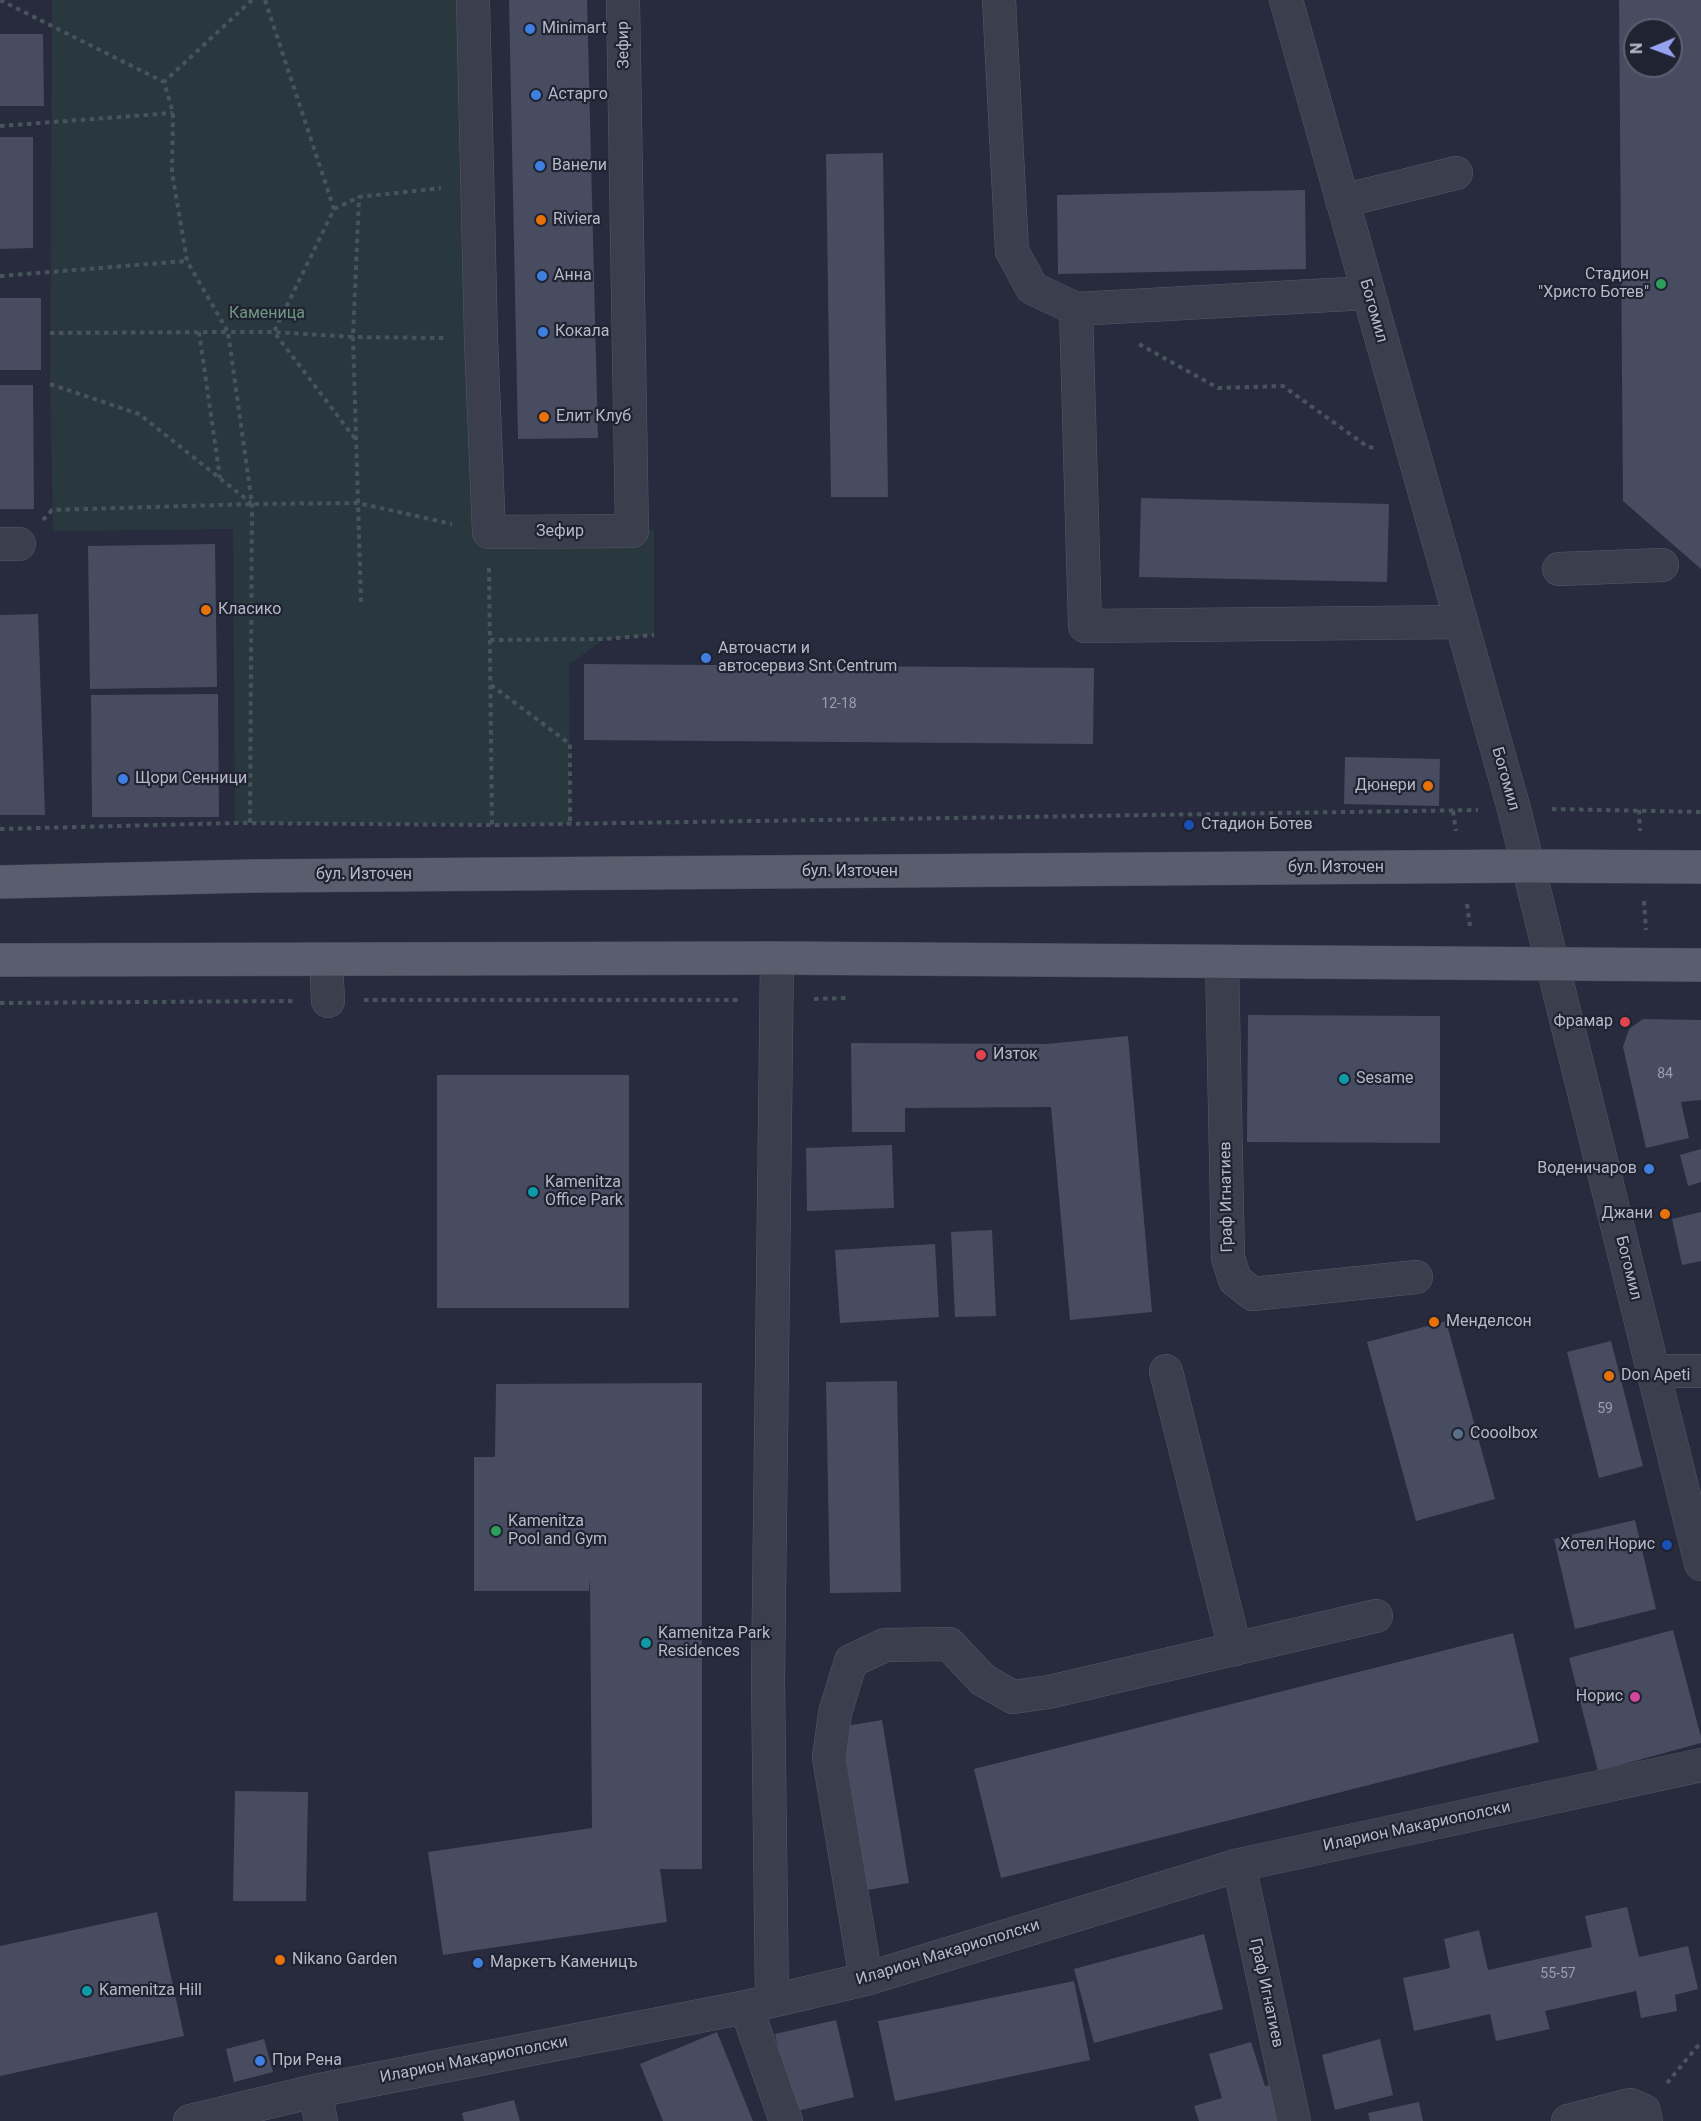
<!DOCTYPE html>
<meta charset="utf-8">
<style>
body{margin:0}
#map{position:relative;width:1701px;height:2121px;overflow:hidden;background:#272b3d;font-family:Roboto,sans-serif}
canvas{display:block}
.north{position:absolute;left:1623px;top:18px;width:60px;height:60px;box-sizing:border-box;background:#1f2332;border:2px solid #5c5f6e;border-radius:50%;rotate:269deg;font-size:16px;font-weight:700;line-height:24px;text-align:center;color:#b7b9c8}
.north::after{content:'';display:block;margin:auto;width:21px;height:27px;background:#94a2f0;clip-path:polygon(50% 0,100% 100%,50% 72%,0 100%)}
</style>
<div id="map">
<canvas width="1701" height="2121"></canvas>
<div class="north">N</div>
</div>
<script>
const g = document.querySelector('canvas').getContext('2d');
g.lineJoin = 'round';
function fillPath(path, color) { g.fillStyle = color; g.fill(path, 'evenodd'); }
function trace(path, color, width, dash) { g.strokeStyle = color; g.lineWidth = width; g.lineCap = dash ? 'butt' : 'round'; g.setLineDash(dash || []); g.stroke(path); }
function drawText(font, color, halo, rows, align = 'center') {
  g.font = font + ' Roboto,sans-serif'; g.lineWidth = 4.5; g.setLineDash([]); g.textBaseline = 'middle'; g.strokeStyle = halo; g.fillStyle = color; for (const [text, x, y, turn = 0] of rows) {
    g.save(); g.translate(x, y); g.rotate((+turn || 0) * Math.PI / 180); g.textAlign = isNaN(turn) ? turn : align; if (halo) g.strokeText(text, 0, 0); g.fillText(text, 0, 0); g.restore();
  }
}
fillPath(new Path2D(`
 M 52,0 L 475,0 L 489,532 L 654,530 L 654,635 L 604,639 L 569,665 L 570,824 L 235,823 L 233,529 L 53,531 L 50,384 Z`), '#29373e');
fillPath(new Path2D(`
 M 509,0 L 587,0 L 598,438 L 518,439 Z
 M 1619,0 L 1701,0 L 1701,569 L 1623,501 ZM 1635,30 L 1671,30 L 1671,66 L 1635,66 Z
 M 0,34 L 43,34 L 44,106 L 0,106 Z
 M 0,137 L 33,137 L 33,248 L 0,249 Z
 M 883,153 L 888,497 L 831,497 L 826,154 Z
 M 1305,190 L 1306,269 L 1058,274 L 1057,195 Z
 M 0,298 L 41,298 L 41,370 L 0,370 Z
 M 0,385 L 33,385 L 34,509 L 0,509 Z
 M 1141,498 L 1389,504 L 1387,582 L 1139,577 Z
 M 215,544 L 217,687 L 90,689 L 88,546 Z
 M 38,614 L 45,815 L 0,815 L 0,615 Z
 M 584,664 L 1094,668 L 1093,744 L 584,740 Z
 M 218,694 L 219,817 L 92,817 L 91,695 Z
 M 1345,757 L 1440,759 L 1439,806 L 1344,804 Z
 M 1248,1015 L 1440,1016 L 1440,1143 L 1247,1142 Z
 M 1643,1019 L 1701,1020 L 1701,1100 L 1681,1102 L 1689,1138 L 1646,1148 L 1623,1047 L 1629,1029 Z
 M 1128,1036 L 1152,1312 L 1070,1320 L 1051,1107 L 905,1108 L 905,1132 L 852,1132 L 851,1043 L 1046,1044 Z
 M 437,1075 L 629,1075 L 629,1308 L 437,1308 Z
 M 892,1145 L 894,1208 L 807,1211 L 806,1148 Z
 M 1701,1149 L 1701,1182 L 1688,1186 L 1680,1155 Z
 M 1701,1212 L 1701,1261 L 1682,1265 L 1672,1219 Z
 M 992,1230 L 996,1316 L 955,1317 L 951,1232 Z
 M 935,1244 L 939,1317 L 840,1323 L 835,1250 Z
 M 1446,1321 L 1495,1499 L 1416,1521 L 1367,1342 Z
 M 1611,1341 L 1643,1466 L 1599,1478 L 1567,1352 Z
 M 897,1381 L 901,1592 L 830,1593 L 826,1382 Z
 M 702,1383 L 702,1869 L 660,1869 L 667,1922 L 443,1955 L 428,1852 L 592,1828 L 590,1579 L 589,1591 L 474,1591 L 474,1457 L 495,1457 L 496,1384 Z
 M 1635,1520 L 1656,1609 L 1575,1629 L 1554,1539 Z
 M 1673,1630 L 1701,1737 L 1701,1743 L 1598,1771 L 1569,1658 Z
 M 1513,1633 L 1539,1742 L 1001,1878 L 974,1769 Z
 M 882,1720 L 909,1883 L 867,1890 L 840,1727 Z
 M 235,1791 L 308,1792 L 306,1901 L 233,1901 Z
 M 1627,1907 L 1639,1957 L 1688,1946 L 1698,1989 L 1675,1995 L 1677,2011 L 1641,2018 L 1636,1991 L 1545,2011 L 1550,2029 L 1496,2041 L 1490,2014 L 1414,2031 L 1403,1978 L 1450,1968 L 1444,1939 L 1479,1930 L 1488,1970 L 1592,1947 L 1585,1916 Z
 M 157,1912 L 184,2036 L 0,2076 L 0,1946 Z
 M 1204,1934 L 1223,2009 L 1094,2043 L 1074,1969 Z
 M 1074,1981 L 1090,2060 L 895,2101 L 878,2021 Z
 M 836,2020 L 854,2097 L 793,2112 L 775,2034 Z
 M 717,2032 L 753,2121 L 663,2121 L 640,2064 Z
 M 264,2039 L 273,2072 L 234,2082 L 226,2049 Z
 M 1380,2039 L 1393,2095 L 1335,2110 L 1322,2055 Z
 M 1251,2042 L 1265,2086 L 1275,2084 L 1285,2121 L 1199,2121 L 1194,2106 L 1222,2098 L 1209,2054 Z
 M 514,2100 L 520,2121 L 464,2121 L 462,2113 Z
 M 1419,2102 L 1423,2121 L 1370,2121 L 1368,2113 Z`), '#484c61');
const minor = new Path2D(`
 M 473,0 L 481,339 L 489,532 L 632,531 L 623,0
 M 999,0 L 1012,251 L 1032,288 L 1076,309 L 1368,293
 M 1286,0 L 1514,809 L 1701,1564
 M 1342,201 L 1456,173
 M 1076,309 L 1085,626 L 1461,622
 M 0,544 L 19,544
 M 1559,569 L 1662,565
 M 326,960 L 328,1001
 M 1222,962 L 1228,1258 L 1235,1280 L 1253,1294 L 1416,1277
 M 1166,1371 L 1235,1649
 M 1653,1371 L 1701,1371
 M 1239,1865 L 1294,2121
 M 866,1979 L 829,1758 L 835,1713 L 851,1661 L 885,1645 L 949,1644 L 983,1680 L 1013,1697 L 1049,1692 L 1376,1616
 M 772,2001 L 768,1679 L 777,958
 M 746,2007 L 786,2121
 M 315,2091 L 321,2121
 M 190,2121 L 315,2091 L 746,2007 L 866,1979 L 1239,1865 L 1701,1765
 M 1568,2121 L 1630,2105 L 1644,2111 L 1646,2121`);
const major = new Path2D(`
 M 0,882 L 253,876 L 1528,866 L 1701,867
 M 0,960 L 777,958 L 1701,965`);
trace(minor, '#555968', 34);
trace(major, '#444756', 34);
trace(new Path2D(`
 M 0,0 L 164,82
 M 252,0 L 164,82 L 173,113 L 172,172 L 187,261 L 228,332 L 274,332 L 353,337 L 359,197
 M 265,0 L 334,209 L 274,332 L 356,440
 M 0,126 L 173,113
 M 334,209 L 359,197 L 441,188
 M 0,276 L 187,261
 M 199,332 L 220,478
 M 50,333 L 228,332 L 252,504 L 250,823
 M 1139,344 L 1218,388 L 1283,386 L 1368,447 L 1376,448
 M 50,384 L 139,414 L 251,503
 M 43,520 L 52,510 L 252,504 L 358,503 L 452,524
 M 489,568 L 492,825
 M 361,602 L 353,337 L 445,338
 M 490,640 L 604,639 L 654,635
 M 491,685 L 570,744 L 570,824
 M 1552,809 L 1701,812
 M 1639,810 L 1640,831
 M 1453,811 L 1456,831
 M 0,829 L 235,823 L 492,825 L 1478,810
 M 1644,901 L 1646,930
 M 1467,904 L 1470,926
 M 814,999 L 848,998
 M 364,1000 L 740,1000
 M 0,1003 L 293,1001
 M 1667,2083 L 1701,2042`), '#47545b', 4, [4.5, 4.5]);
trace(minor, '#3b3e4d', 33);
trace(major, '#595d6d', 33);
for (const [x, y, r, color] of [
 [530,29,6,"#3f7fe0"],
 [536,95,6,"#3f7fe0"],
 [540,166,6,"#3f7fe0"],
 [541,220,6,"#e8710a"],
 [542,276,6,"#3f7fe0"],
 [1661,284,6,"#2e9e5b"],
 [543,332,6,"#3f7fe0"],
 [544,417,6,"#e8710a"],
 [206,610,6,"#e8710a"],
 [706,658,6,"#3f7fe0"],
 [123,779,6,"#3f7fe0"],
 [1428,786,6,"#e8710a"],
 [1189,825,6,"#1a4fb4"],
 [1625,1022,6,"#e0444e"],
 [981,1055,6,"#e0444e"],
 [1344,1079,6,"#0f9aa8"],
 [1649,1169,6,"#3f7fe0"],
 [533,1192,6,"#0f9aa8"],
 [1665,1214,6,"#e8710a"],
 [1434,1322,6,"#e8710a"],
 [1609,1376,6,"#e8710a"],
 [1458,1434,6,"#5c6f8a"],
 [496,1531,6,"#2e9e5b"],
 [1667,1545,6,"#1a4fb4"],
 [646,1643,6,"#0f9aa8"],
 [1635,1697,6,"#d1479c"],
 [280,1960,6,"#e8710a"],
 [478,1963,6,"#3f7fe0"],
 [87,1991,6,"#0f9aa8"],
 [260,2061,6,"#3f7fe0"]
]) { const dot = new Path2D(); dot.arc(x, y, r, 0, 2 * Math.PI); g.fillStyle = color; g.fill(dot); trace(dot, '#1f2332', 2); }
drawText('14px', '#9b9eae', null, [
 ["12-18",839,704],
 ["84",1665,1074],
 ["59",1605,1409],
 ["55-57",1558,1974]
]);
drawText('16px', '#b7b9c8', '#1f2332', [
 ["Minimart",542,29],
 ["Астарго",548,95],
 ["Ванели",552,166],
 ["Riviera",553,220],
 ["Стадион",1649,275,"right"],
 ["\"Христо Ботев\"",1649,293,"right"],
 ["Анна",554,276],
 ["Кокала",555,332],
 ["Елит Клуб",556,417],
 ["Класико",218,610],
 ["Авточасти и",718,649],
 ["автосервиз Snt Centrum",718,667],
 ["Щори Сенници",135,779],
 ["Дюнери",1416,786,"right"],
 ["Стадион Ботев",1201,825],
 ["Фрамар",1613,1022,"right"],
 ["Изток",993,1055],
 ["Sesame",1356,1079],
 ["Воденичаров",1637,1169,"right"],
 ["Kamenitza",545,1183],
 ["Office Park",545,1201],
 ["Джани",1653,1214,"right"],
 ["Менделсон",1446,1322],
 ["Don Apeti",1621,1376],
 ["Cooolbox",1470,1434],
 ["Kamenitza",508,1522],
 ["Pool and Gym",508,1540],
 ["Хотел Норис",1655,1545,"right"],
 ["Kamenitza Park",658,1634],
 ["Residences",658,1652],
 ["Норис",1623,1697,"right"],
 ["Nikano Garden",292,1960],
 ["Маркетъ Каменицъ",490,1963],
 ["Kamenitza Hill",99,1991],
 ["При Рена",272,2061]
], 'left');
drawText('16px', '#b7b9c8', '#1f2332', [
 ["Зефир",624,45,-91],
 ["Богомил",1373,311,74],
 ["Зефир",560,532],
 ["Богомил",1505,779,74],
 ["бул. Източен",1336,868],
 ["бул. Източен",850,872],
 ["бул. Източен",364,875],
 ["Граф Игнатиев",1227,1197,-91],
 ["Богомил",1628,1268,76],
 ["Иларион Макариополски",1417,1827,-12],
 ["Иларион Макариополски",948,1953,-17],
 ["Граф Игнатиев",1266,1993,78],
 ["Иларион Макариополски",474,2060,-11]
]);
drawText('16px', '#709782', '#1f2332', [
 ["Каменица",267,314]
]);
</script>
